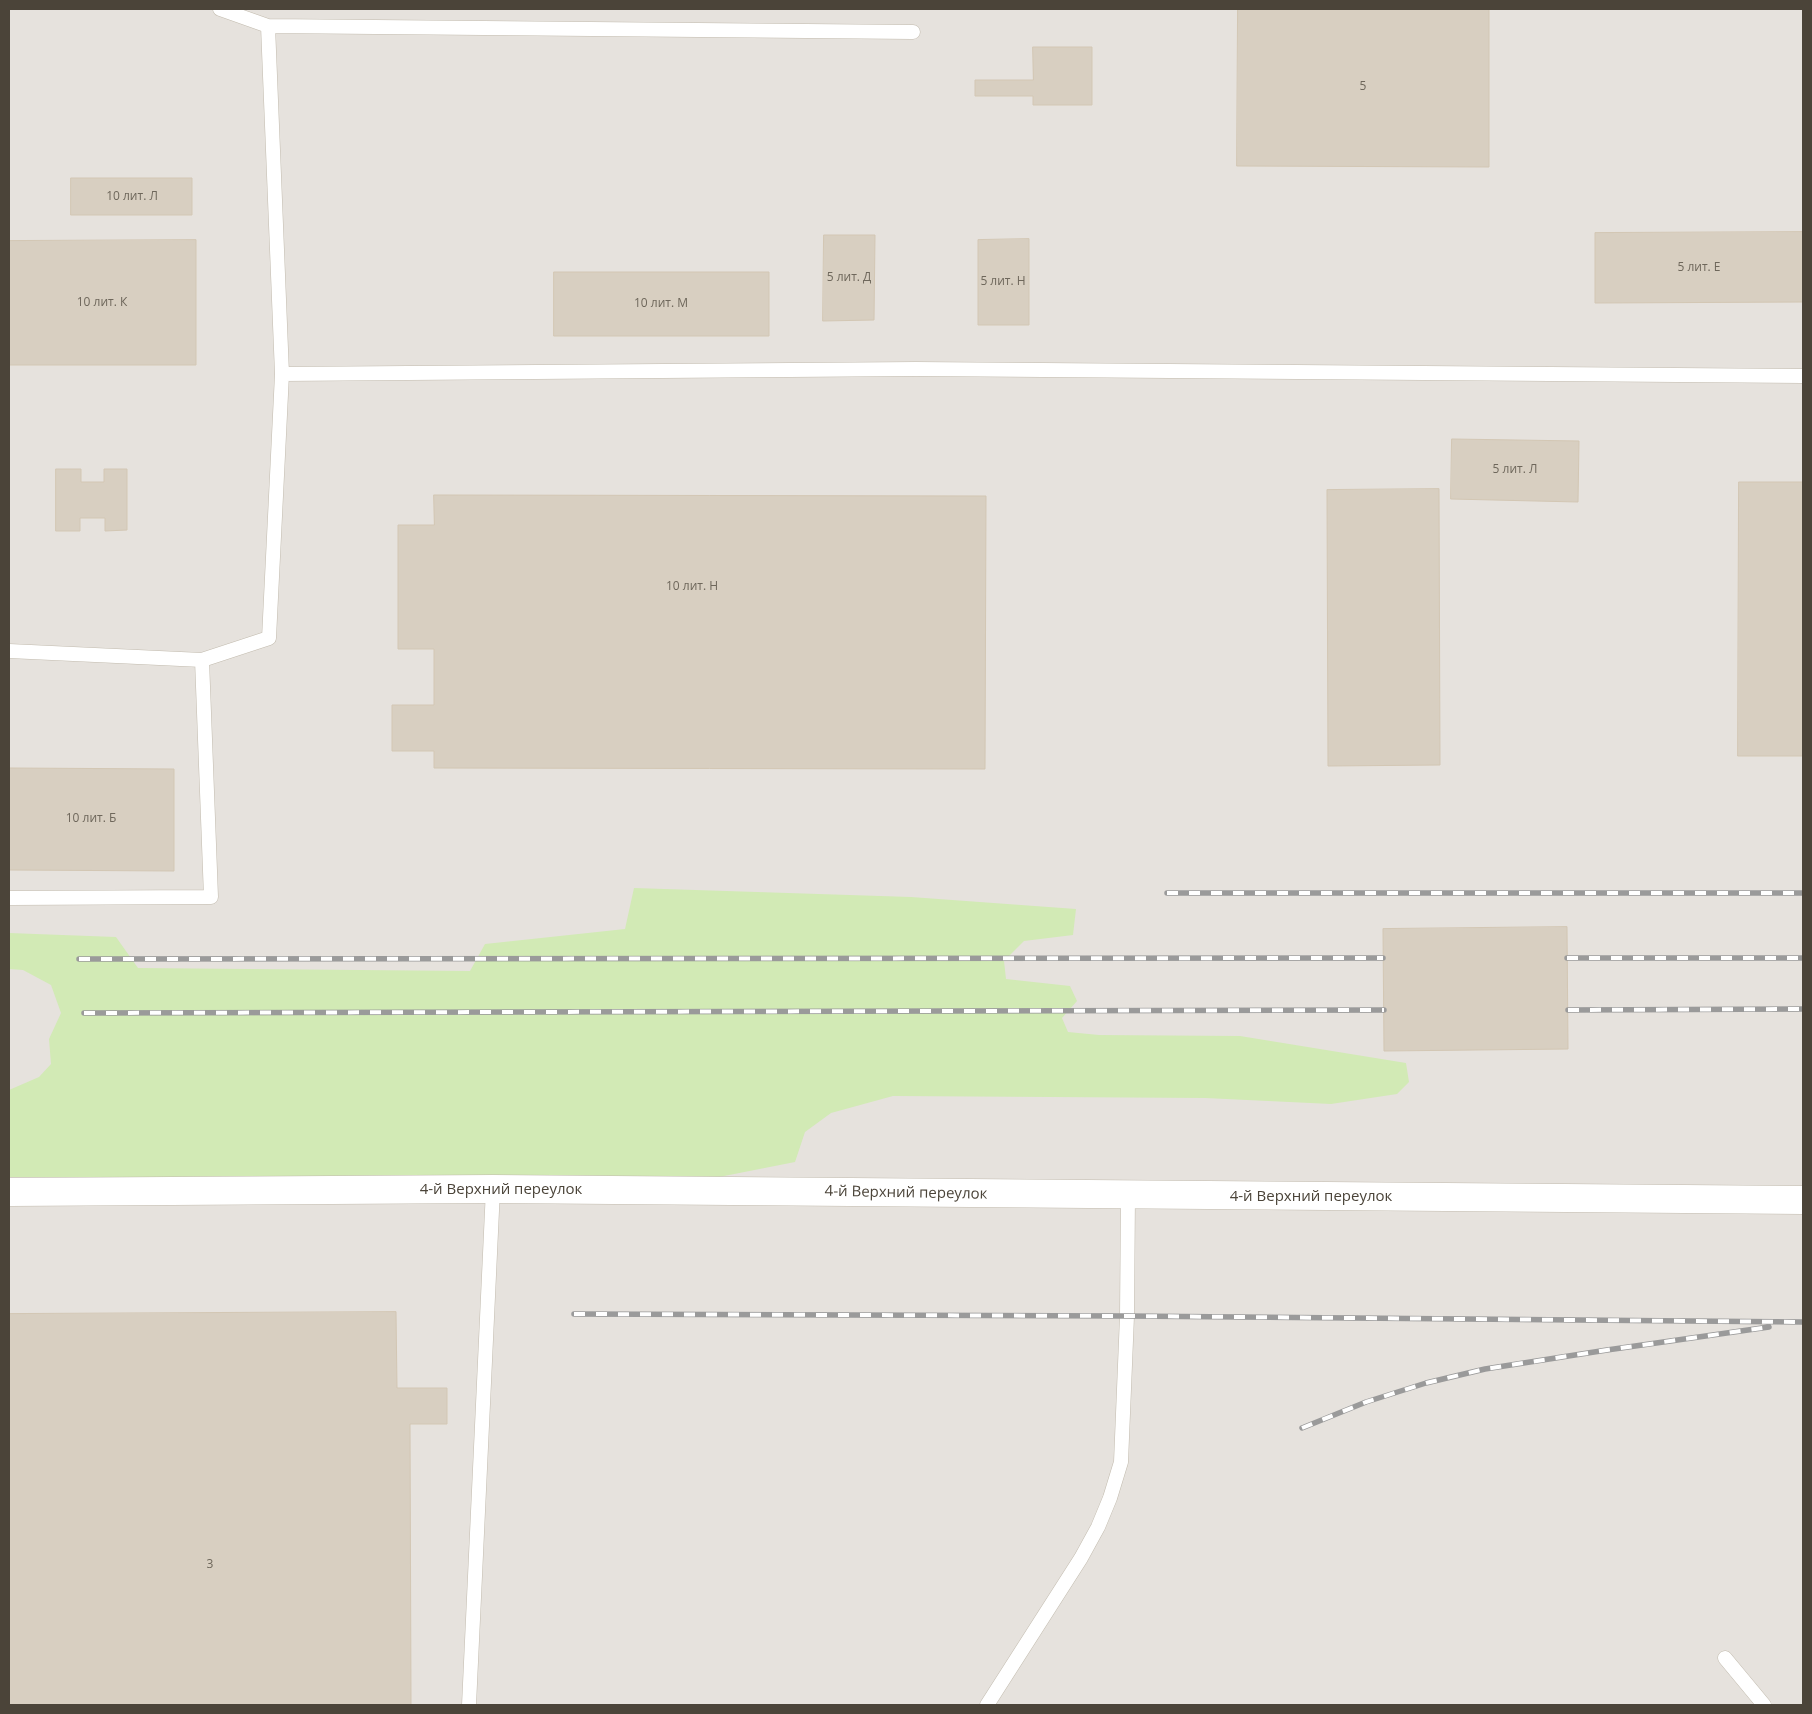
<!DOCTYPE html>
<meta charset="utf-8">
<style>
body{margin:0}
#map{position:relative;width:1812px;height:1714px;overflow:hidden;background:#f6f3ec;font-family:"Open Sans",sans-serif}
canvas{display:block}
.frame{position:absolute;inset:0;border:10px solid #4b4439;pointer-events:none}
</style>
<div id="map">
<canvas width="1812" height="1714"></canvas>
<div class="frame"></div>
</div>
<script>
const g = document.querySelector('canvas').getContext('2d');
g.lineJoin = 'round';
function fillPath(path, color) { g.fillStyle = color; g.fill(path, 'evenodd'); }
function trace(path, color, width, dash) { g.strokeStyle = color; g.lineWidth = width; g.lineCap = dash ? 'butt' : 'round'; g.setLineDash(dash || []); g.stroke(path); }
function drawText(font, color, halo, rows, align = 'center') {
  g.font = font + ' "Open Sans",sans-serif'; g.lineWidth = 4.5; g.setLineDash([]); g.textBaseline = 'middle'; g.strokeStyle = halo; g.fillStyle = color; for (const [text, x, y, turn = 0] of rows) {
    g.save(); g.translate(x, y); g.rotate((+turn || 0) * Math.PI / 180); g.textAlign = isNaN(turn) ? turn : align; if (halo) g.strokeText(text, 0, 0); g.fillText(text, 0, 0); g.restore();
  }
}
fillPath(new Path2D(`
 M 9,9 L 1803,9 L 1803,1705 L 9,1705 Z`), '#e6e2dd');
fillPath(new Path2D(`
 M 634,888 L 911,897 L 1076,909 L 1073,935 L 1024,941 L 1004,961 L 1006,979 L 1070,986 L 1077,1001 L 1062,1018 L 1068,1032 L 1099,1035 L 1240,1036 L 1406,1063 L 1409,1082 L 1397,1094 L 1331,1104 L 1205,1098 L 893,1096 L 831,1113 L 805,1132 L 795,1162 L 709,1179 L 9,1177 L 9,1090 L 39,1077 L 51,1064 L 49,1039 L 61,1013 L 51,985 L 23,970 L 9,969 L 9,933 L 116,937 L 138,968 L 470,971 L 485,944 L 625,929 Z`), '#d2eab5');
const building = new Path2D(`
 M 1238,9 L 1489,9 L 1489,167 L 1237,166 Z
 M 1033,47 L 1092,47 L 1092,105 L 1033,105 L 1033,96 L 975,96 L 975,80 L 1033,80 Z
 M 71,178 L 192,178 L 192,215 L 71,215 Z
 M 1803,232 L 1803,302 L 1595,303 L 1595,233 Z
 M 824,235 L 875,235 L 874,320 L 823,321 Z
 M 1029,239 L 1029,325 L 978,325 L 978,240 Z
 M 196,240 L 196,365 L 9,365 L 9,241 Z
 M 554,272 L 769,272 L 769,336 L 554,336 Z
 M 1452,439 L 1579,441 L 1578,502 L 1451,499 Z
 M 56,469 L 81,469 L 81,482 L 104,482 L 104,469 L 127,469 L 127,530 L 105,531 L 105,518 L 80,518 L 80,531 L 56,531 Z
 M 1739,482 L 1803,482 L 1803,756 L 1738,756 Z
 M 1439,489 L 1440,765 L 1328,766 L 1327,490 Z
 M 434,495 L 986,496 L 985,769 L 434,768 L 434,751 L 392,751 L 392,705 L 434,705 L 434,649 L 398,649 L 398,525 L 434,525 Z
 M 9,768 L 174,769 L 174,871 L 9,870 Z
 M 1567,927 L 1568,1049 L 1384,1051 L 1383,929 Z
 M 396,1312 L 397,1388 L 447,1388 L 447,1424 L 410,1424 L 411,1705 L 9,1705 L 9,1314 Z`);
fillPath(building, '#d8cfc1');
trace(building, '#d3c7b4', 1);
const service = new Path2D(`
 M 220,9 L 268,26
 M 282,374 L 916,369 L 1803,376
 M 9,651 L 202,660
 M 9,898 L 211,897 L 202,660 L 269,638 L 282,374 L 268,26 L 913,32
 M 1725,1658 L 1764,1705
 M 469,1705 L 493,1189
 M 987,1705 L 1081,1558 L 1098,1527 L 1110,1498 L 1121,1462 L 1127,1316 L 1128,1195`);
const minor = new Path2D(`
 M 9,1192 L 493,1189 L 1803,1200`);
trace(service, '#c2bbae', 15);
trace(minor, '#c2bbae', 29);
trace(service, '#fff', 14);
trace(minor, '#fff', 28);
const rail = new Path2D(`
 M 1167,893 L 1803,893
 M 1567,958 L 1803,958
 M 79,959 L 1383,958
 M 1568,1010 L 1803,1009
 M 84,1013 L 1384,1010
 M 574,1314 L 1127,1316 L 1803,1322
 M 1302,1428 L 1366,1402 L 1426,1383 L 1485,1369 L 1607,1350 L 1769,1327`);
trace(rail, '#9a9a9a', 5.5);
trace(rail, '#fff', 4, [11]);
drawText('12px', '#6e675b', null, [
 ["5",1363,87],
 ["10 лит. Л",132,197],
 ["5 лит. Е",1699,268],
 ["5 лит. Д",849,278],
 ["5 лит. Н",1003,282],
 ["10 лит. К",102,303],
 ["10 лит. М",661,304],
 ["5 лит. Л",1515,470],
 ["10 лит. Н",692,587],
 ["10 лит. Б",91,819],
 ["3",210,1565]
]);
drawText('15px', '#4b4439', '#fff', [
 ["4-й Верхний переулок",501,1190],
 ["4-й Верхний переулок",906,1193,1],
 ["4-й Верхний переулок",1311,1197]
]);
</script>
